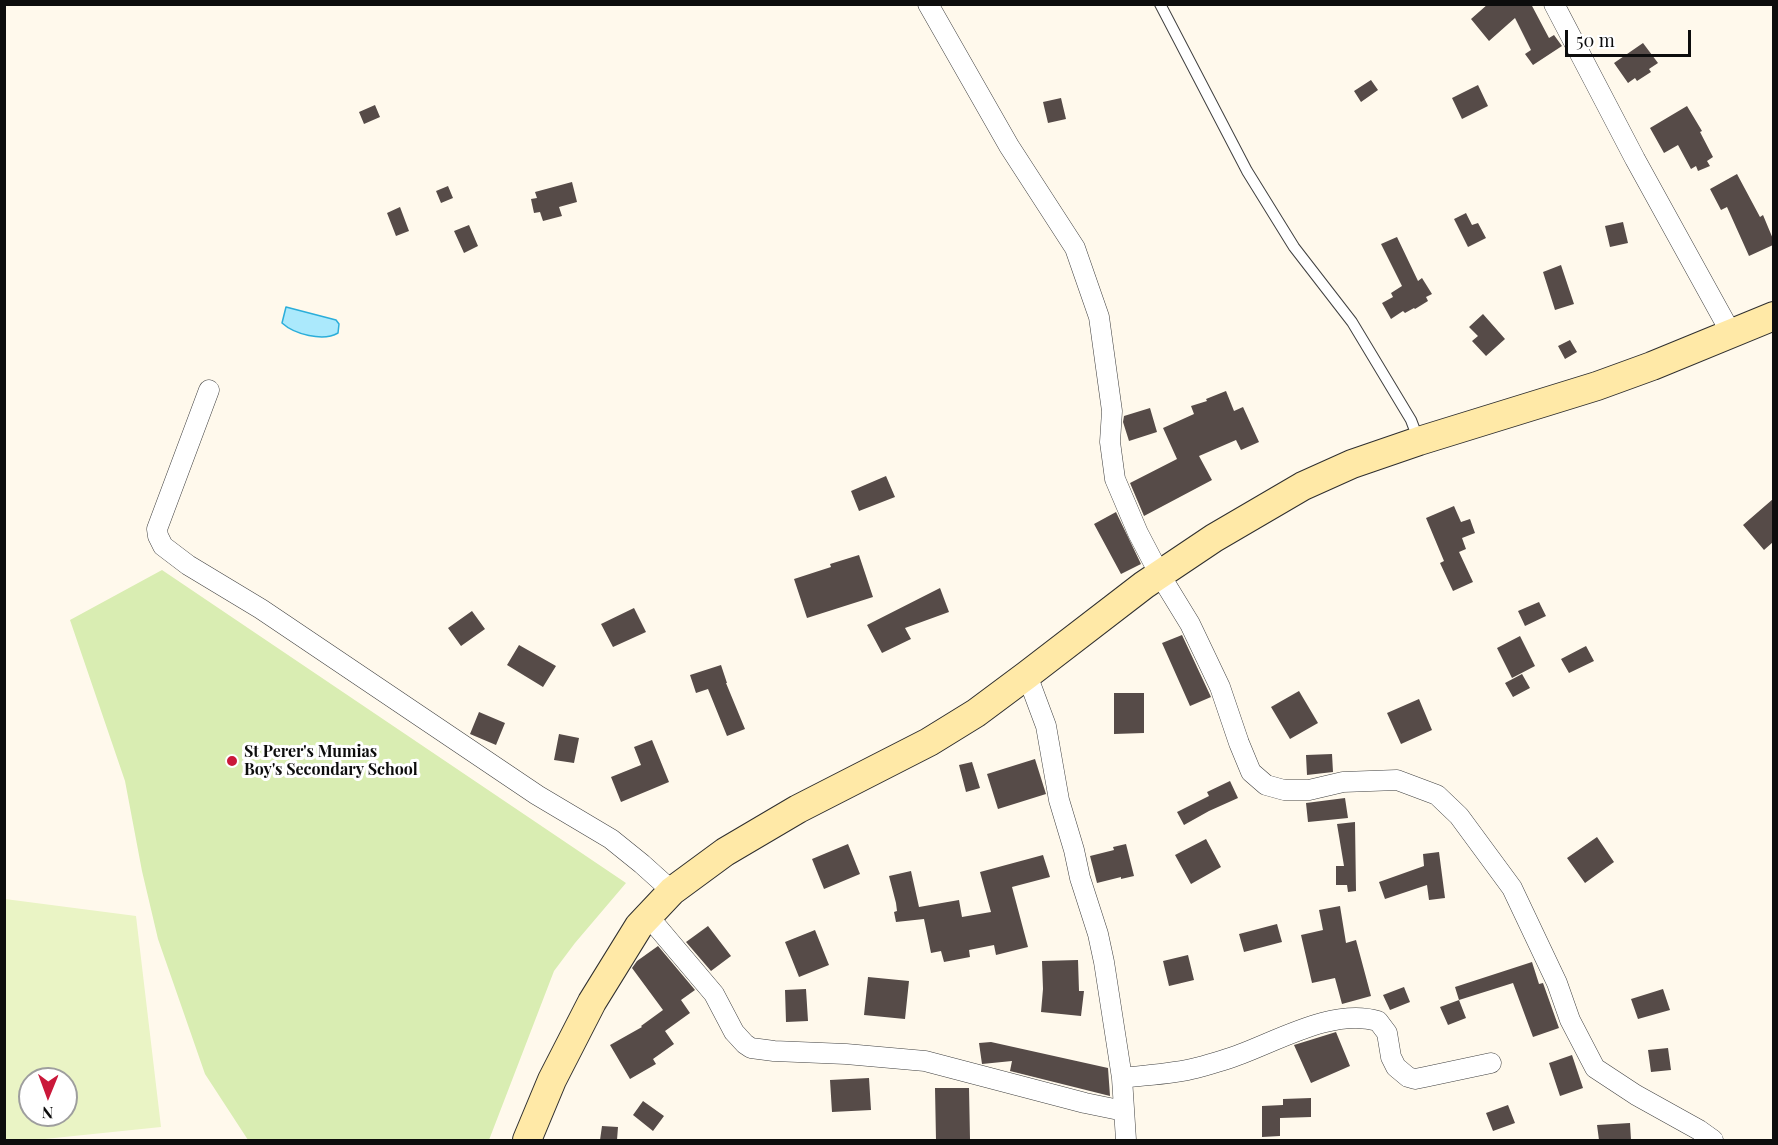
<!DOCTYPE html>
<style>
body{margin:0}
#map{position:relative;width:1778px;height:1145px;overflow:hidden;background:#fff9ec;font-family:"Playfair Display",serif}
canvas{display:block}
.frame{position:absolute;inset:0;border:6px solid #0d0d0d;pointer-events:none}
.north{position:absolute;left:18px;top:1067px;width:60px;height:60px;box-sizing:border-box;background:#fff;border:2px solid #9e9e9e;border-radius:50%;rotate:181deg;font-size:16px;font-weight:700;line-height:24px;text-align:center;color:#0d0d0d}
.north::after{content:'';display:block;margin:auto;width:21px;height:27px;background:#ca183a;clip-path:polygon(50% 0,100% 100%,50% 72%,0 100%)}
.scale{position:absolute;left:1565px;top:30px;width:126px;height:27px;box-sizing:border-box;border:3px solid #0d0d0d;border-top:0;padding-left:8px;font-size:18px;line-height:21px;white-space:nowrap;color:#0d0d0d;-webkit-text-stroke:4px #fff;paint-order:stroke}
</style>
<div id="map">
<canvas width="1778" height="1145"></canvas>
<div class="frame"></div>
<div class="north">N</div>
<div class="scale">50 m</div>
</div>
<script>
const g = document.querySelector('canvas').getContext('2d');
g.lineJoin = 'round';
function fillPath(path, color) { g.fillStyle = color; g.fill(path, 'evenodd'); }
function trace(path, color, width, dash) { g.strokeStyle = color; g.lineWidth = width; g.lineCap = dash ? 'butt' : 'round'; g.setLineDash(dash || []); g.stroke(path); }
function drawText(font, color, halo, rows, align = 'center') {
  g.font = font + ' "Playfair Display",serif'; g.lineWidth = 6; g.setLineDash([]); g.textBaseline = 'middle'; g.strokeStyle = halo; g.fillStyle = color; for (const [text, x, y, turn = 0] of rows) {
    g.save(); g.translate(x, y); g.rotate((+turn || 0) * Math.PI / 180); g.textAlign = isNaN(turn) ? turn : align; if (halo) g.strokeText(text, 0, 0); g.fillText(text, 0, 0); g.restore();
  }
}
fillPath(new Path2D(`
 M 162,570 L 626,883 L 575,943 L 554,971 L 489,1140 L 248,1140 L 205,1074 L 158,939 L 142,871 L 125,781 L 70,620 Z`), '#d9edb2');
fillPath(new Path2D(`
 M 5,899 L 136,916 L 161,1127 L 35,1140 L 5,1140 ZM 30,1079 L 66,1079 L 66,1115 L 30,1115 Z`), '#eaf4c5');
const water = new Path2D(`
 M 286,307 L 336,320 L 339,324 L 338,333 C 323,342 294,334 282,323 Z`);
fillPath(water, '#abe9fc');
trace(water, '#2baeda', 1.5);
fillPath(new Path2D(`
 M 1488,4 L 1531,4 L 1549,38 L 1554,35 L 1562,46 L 1533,65 L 1525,54 L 1531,50 L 1515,18 L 1489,41 L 1471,19 Z
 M 1643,43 L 1658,63 L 1649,69 L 1651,72 L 1637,81 L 1635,78 L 1628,83 L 1614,63 Z
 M 1371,80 L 1378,90 L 1361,102 L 1354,91 Z
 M 1478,85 L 1488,106 L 1462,119 L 1452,98 Z
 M 1061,98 L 1066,119 L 1048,123 L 1043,102 Z
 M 375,105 L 380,117 L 364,124 L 359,112 Z
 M 1687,106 L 1702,131 L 1700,132 L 1713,157 L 1707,161 L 1710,166 L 1698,171 L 1696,166 L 1691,169 L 1678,145 L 1664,153 L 1650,128 Z
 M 1737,174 L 1760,217 L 1763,215 L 1773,239 L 1773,245 L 1749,256 L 1727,207 L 1721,210 L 1710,189 Z
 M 572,182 L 577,202 L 559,207 L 562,216 L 543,221 L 540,212 L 534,213 L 531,199 L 537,198 L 535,192 Z
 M 448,186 L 453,198 L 441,203 L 436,191 Z
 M 400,207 L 409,231 L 396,236 L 387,213 Z
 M 1466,213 L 1472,225 L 1478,223 L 1486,238 L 1468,247 L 1454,219 Z
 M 1623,222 L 1628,243 L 1610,247 L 1605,226 Z
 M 469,225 L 478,246 L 464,253 L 454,231 Z
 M 1397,237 L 1418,281 L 1422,278 L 1432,294 L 1426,297 L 1428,301 L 1415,309 L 1414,308 L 1405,313 L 1403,311 L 1391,319 L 1382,303 L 1393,297 L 1391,293 L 1402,286 L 1381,244 Z
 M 1561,265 L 1574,304 L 1555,310 L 1543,272 Z
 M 1483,314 L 1505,339 L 1486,356 L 1472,341 L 1478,336 L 1469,327 Z
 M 1570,340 L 1577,352 L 1565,359 L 1558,346 Z
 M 1226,391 L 1234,411 L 1243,407 L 1259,442 L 1241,450 L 1236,440 L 1199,456 L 1212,480 L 1144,516 L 1130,483 L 1177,459 L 1163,428 L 1194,414 L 1191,406 L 1207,401 L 1206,399 Z
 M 1150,408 L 1157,432 L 1129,441 L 1123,422 L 1124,416 Z
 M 886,476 L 895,497 L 859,511 L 851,491 Z
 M 1773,499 L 1773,542 L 1764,550 L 1743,525 Z
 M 1454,506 L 1461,522 L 1470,519 L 1475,533 L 1462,538 L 1466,549 L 1459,552 L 1473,582 L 1453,591 L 1440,563 L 1444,561 L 1426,518 Z
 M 1116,512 L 1141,564 L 1121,574 L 1094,524 Z
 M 859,555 L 873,597 L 807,618 L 794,579 L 831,567 L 830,564 Z
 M 940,588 L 949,612 L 905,628 L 911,639 L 882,653 L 867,625 Z
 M 1539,602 L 1546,616 L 1525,626 L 1518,611 Z
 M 634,608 L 646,632 L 613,647 L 601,624 Z
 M 472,611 L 485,629 L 461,646 L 448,628 Z
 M 1182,635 L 1211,697 L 1190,706 L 1162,643 Z
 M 1520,636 L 1535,666 L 1512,678 L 1497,648 Z
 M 519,645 L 556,666 L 543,687 L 507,665 Z
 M 1586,646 L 1594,661 L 1569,673 L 1561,659 Z
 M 721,665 L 727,683 L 726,683 L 745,729 L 727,736 L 708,689 L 696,693 L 690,675 Z
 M 1522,674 L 1530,688 L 1513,697 L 1505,683 Z
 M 1299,691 L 1318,723 L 1290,739 L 1271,707 Z
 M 1114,693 L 1144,693 L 1144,733 L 1114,734 Z
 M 1419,699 L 1432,730 L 1401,744 L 1387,713 Z
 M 479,712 L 505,723 L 496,745 L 470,734 Z
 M 559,734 L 579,738 L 574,763 L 554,760 Z
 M 652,740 L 669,782 L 621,802 L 611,777 L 641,765 L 634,747 Z
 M 1332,754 L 1333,772 L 1307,775 L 1306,755 Z
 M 1035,759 L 1046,794 L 998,809 L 987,774 Z
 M 972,762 L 980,788 L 966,792 L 959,765 Z
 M 1230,781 L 1238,798 L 1209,811 L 1184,825 L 1177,812 L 1209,796 L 1207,792 Z
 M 1345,798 L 1348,818 L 1308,822 L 1306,803 Z
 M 1355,822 L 1356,891 L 1348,892 L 1347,885 L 1336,885 L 1336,866 L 1344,866 L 1337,824 Z
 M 1597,837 L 1614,862 L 1585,883 L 1567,858 Z
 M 1206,839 L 1221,867 L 1191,884 L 1175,855 Z
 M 848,844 L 860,874 L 824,889 L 812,859 Z
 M 1126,844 L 1134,876 L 1121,879 L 1121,877 L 1097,883 L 1090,856 L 1114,850 L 1113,847 Z
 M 1439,852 L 1445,898 L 1429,900 L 1427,885 L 1385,899 L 1379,882 L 1424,866 L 1423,854 Z
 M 1043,855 L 1050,877 L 1012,887 L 1028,947 L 996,955 L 994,945 L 969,950 L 970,957 L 944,962 L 941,951 L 931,953 L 924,919 L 896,922 L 894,912 L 897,911 L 896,903 L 889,876 L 911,871 L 919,907 L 959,900 L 962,917 L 991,912 L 980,872 Z
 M 1340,906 L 1346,943 L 1356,940 L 1371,996 L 1342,1004 L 1335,978 L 1312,983 L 1301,935 L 1323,930 L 1319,910 Z
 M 1277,924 L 1282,942 L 1244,952 L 1239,934 Z
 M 708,926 L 731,956 L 711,971 L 686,942 Z
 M 815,930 L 829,965 L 799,977 L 785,942 Z
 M 658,946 L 695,990 L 681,1000 L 690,1013 L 665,1031 L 674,1044 L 653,1059 L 656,1064 L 630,1079 L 610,1045 L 642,1027 L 641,1026 L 663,1010 L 632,968 L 637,961 Z
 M 1188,955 L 1194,980 L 1169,986 L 1163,961 Z
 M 1078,960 L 1079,991 L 1084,991 L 1081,1016 L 1041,1012 L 1043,989 L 1042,961 Z
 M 1532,962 L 1539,984 L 1543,983 L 1559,1028 L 1533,1037 L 1513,983 L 1459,1000 L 1455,987 Z
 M 868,977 L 909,981 L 905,1019 L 864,1015 Z
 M 1404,987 L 1410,1002 L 1390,1010 L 1383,995 Z
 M 806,989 L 808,1021 L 786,1022 L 785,990 Z
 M 1663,989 L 1670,1010 L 1638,1019 L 1631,999 Z
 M 1459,1000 L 1466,1018 L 1448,1025 L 1440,1007 Z
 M 1336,1032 L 1350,1066 L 1311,1083 L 1294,1045 Z
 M 991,1042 L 1108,1068 L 1110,1096 L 1010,1071 L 1012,1061 L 982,1064 L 979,1043 Z
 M 1668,1048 L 1671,1070 L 1651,1072 L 1648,1050 Z
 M 1572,1055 L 1583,1088 L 1560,1096 L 1549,1063 Z
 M 869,1078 L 871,1110 L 832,1112 L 830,1080 Z
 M 935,1088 L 969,1088 L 970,1139 L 936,1140 Z
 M 1311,1098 L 1311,1117 L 1280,1118 L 1280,1136 L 1262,1137 L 1262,1106 L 1283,1105 L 1283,1099 Z
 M 643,1101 L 664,1116 L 653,1131 L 633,1115 Z
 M 1508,1105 L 1515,1123 L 1493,1131 L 1486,1113 Z
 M 1630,1123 L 1631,1140 L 1599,1140 L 1597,1125 Z
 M 602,1126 L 618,1127 L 617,1140 L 600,1140 Z`), '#564b48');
const lane = new Path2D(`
 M 1160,4 L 1247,171 L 1294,247 L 1352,322 L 1411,420 L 1419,441`);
const street = new Path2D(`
 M 928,4 L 1009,146 L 1075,248 L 1099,317 L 1112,411 L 1110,442 L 1115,479 L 1138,533 L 1160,575 L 1190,624 L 1220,687 L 1239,743 L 1251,772 L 1266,785 L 1284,790 L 1309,790 L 1343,782 L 1397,780 L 1437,795 L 1459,816 L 1512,888 L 1557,983 L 1570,1020 L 1595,1068 L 1636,1095 L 1699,1130 L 1713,1140
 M 1554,4 L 1635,159 L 1731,333
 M 209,390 L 157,529 L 158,536 L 163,546 L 188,565 L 261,609 L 537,795 L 611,839 L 642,864 L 672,891
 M 1027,675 L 1046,726 L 1059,800 L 1074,850 L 1080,878 L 1098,934 L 1104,962 L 1122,1078 L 1126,1140
 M 648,916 L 714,994 L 734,1032 L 745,1044 L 751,1048 L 774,1051 L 846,1054 L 925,1061 L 1085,1103 L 1124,1111
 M 1122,1078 C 1146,1075 1173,1074 1196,1068 C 1211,1064 1226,1060 1241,1054 C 1281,1039 1335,1008 1378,1021 L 1387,1033 L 1391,1057 L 1396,1067 L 1408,1077 L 1415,1079 L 1425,1077 L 1491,1063`);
const secondary = new Path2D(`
 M 527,1140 L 552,1080 L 592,1002 L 639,926 L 672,891 L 725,852 L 798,809 L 929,742 L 976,713 L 1027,675 L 1144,585 L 1214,538 L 1303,486 L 1352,464 L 1419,441 L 1597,386 L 1652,366 L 1774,316`);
trace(lane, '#404040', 12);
trace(street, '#404040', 21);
trace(secondary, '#2f2f2f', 30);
trace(lane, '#fff', 10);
trace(street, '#fff', 20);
trace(secondary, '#ffe9a7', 28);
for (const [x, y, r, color] of [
 [232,761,6,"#ca183a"]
]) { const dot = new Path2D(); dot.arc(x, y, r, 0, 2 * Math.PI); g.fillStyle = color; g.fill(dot); trace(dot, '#fff', 2); }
drawText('bold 16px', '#0d0d0d', '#fff', [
 ["St Perer's Mumias",244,752],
 ["Boy's Secondary School",244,770]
], 'left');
</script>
